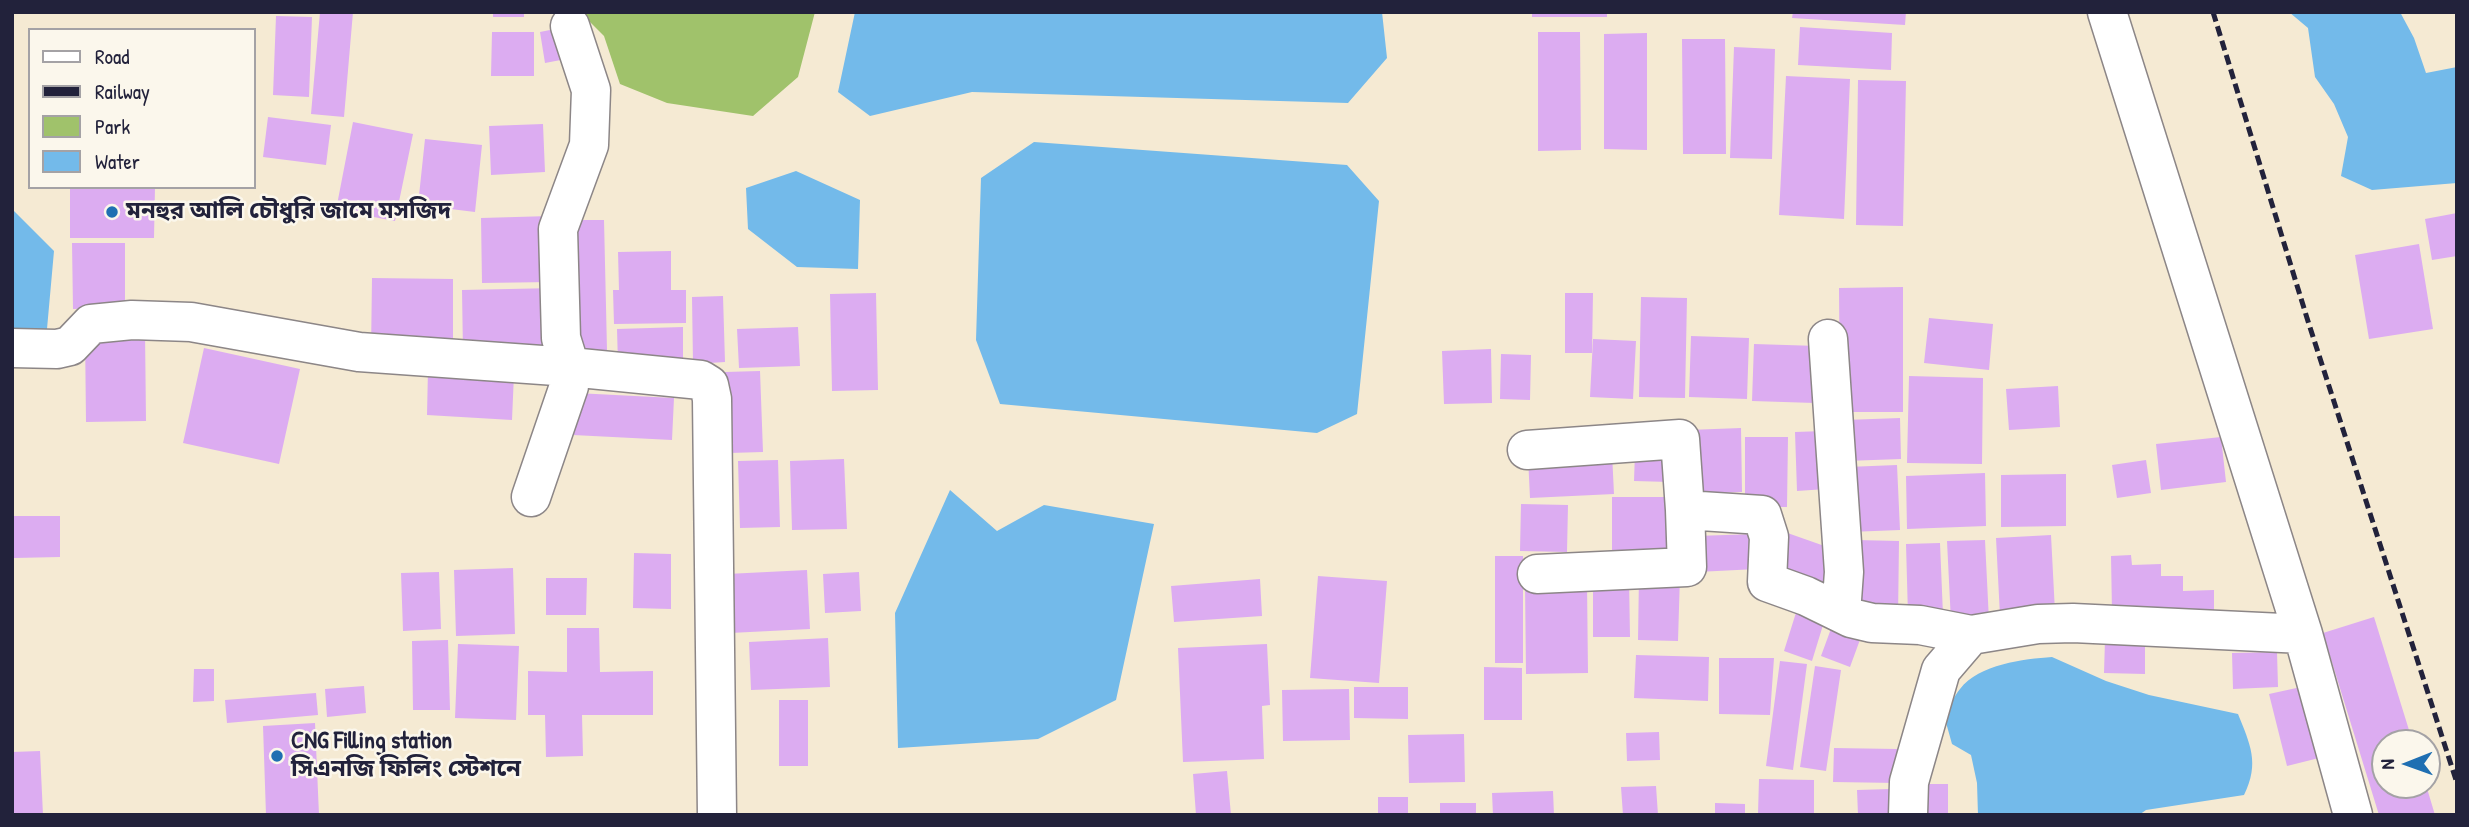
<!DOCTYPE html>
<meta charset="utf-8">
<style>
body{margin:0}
#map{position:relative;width:2469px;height:827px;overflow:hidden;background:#f5ead3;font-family:"Patrick Hand",sans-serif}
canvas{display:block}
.frame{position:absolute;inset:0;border:14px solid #22223b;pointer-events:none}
.legend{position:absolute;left:28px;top:28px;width:228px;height:161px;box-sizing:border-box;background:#fbf7ec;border:2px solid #a4a2a5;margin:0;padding:9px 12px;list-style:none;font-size:21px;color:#22223b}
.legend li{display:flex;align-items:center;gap:14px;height:35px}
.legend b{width:35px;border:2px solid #a4a2a5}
.north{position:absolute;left:2371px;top:729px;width:70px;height:70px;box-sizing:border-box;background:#fbf7ec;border:2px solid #a4a2a5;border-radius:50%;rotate:269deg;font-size:19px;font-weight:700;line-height:28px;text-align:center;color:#22223b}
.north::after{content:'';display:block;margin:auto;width:24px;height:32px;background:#1f6fb2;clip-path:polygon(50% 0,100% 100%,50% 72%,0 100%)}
</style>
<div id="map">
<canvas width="2469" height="827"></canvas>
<div class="frame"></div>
<ul class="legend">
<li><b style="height:9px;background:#fff"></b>Road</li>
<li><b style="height:9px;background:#22223b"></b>Railway</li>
<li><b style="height:19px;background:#a0c26b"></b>Park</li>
<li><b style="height:19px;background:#73baea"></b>Water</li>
</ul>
<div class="north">N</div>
</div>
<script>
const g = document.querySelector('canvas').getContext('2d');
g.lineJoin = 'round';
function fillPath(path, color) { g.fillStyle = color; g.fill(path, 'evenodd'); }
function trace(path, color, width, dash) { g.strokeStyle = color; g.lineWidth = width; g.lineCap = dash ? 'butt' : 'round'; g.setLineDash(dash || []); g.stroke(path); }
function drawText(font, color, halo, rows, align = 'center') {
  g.font = font + ' "Patrick Hand","Noto Sans Bengali",sans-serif'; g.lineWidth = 5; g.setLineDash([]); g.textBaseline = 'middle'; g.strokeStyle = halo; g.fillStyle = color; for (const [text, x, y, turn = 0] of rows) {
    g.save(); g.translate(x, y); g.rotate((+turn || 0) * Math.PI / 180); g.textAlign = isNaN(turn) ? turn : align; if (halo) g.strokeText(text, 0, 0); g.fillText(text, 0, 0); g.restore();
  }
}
fillPath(new Path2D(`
 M 580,12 L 815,12 L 798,77 L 753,116 L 667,103 L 620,84 L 604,36 Z`), '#a0c26b');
fillPath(new Path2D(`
 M 855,12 L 1382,12 L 1387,58 L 1348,103 L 972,92 L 870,116 L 838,92 Z
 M 2289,12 L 2400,12 L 2414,38 L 2426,73 L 2457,67 L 2457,183 L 2372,190 L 2341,176 L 2348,137 L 2334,104 L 2315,77 L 2308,28 Z
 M 1034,142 L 1347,165 L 1379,201 L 1357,414 L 1317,433 L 1000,404 L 976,340 L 981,178 Z
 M 796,171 L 860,200 L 858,269 L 797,267 L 748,229 L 746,188 Z
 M 12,209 L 54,251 L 46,340 L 12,338 Z
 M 950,490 L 997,531 L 1044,505 L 1154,524 L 1116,700 L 1038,739 L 898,748 L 895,613 Z
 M 2052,657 L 2106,681 L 2149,695 L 2238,714 C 2250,744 2260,763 2244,795 L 2146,810 L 2139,815 L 1978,815 L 1977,783 L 1971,755 L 1952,744 L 1945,719 C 1949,709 1953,697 1960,689 C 1979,664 2024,659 2052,657 Z`), '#73baea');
fillPath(new Path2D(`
 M 320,12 L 353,12 L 344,117 L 311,114 Z
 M 493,12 L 524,12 L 524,17 L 493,17 Z
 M 1532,12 L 1607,12 L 1607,17 L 1532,17 Z
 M 1793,12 L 1906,12 L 1905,25 L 1792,18 Z
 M 276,16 L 312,17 L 309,97 L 273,95 Z
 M 1800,27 L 1892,33 L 1891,70 L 1798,65 Z
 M 560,28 L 566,59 L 545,63 L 540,32 Z
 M 492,32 L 534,32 L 534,76 L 491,76 Z
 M 1538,32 L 1580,32 L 1581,150 L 1538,151 Z
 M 1647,33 L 1647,150 L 1604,149 L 1604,34 Z
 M 1682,39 L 1725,39 L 1726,154 L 1683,154 Z
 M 1734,47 L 1775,49 L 1772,159 L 1730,158 Z
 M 1786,76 L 1850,79 L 1844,219 L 1779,215 Z
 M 1858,80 L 1906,81 L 1903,226 L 1856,225 Z
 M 268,117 L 331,125 L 326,165 L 263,157 Z
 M 353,122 L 413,134 L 395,221 L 336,210 Z
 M 543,124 L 545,172 L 491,175 L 489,126 Z
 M 425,139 L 482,145 L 475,212 L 418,205 Z
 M 70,187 L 155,187 L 154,238 L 70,238 Z
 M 2457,213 L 2457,256 L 2432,260 L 2425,219 Z
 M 550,216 L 551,282 L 482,283 L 481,218 Z
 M 566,220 L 604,220 L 607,350 L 567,351 Z
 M 72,243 L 125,243 L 125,308 L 73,309 Z
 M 2419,244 L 2433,329 L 2369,339 L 2355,255 Z
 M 671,251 L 671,290 L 686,290 L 686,323 L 614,324 L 613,290 L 619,290 L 618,252 Z
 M 372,278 L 453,279 L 453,353 L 371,352 Z
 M 1903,287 L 1903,412 L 1840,412 L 1839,288 Z
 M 556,288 L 557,351 L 463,353 L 462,290 Z
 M 876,293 L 878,390 L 832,391 L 830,294 Z
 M 1565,293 L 1593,293 L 1592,353 L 1565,353 Z
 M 723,296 L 725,362 L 693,364 L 692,297 Z
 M 1641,297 L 1687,298 L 1685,398 L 1639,397 Z
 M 1929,318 L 1993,324 L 1989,370 L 1924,363 Z
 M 683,327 L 683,363 L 618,364 L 617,329 Z
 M 798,327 L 800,366 L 739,368 L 737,329 Z
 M 145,332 L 146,421 L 86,422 L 85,333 Z
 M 1691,336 L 1749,338 L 1747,399 L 1689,397 Z
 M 1593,339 L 1636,341 L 1633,399 L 1590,397 Z
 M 1754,344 L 1818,346 L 1815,403 L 1752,401 Z
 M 204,348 L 300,369 L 279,464 L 183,443 Z
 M 1491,349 L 1492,403 L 1444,404 L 1442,351 Z
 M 1501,354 L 1531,355 L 1530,400 L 1500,399 Z
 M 428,369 L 514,374 L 512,420 L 427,415 Z
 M 760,371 L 763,452 L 729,453 L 725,372 Z
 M 1909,376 L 1983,378 L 1982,464 L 1907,463 Z
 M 2058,386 L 2060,427 L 2009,430 L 2006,389 Z
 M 576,393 L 674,398 L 672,440 L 573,435 Z
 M 1900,418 L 1901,459 L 1846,461 L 1845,420 Z
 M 1741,428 L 1742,492 L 1690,494 L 1688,430 Z
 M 1824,431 L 1826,489 L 1797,491 L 1795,432 Z
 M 1745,437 L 1788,437 L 1787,507 L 1745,507 Z
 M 2221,437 L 2226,482 L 2161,490 L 2156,444 Z
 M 1635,452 L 1671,452 L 1670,482 L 1634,481 Z
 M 1612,453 L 1614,494 L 1530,498 L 1528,457 Z
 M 844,459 L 847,529 L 792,530 L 790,461 Z
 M 778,460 L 780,527 L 740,528 L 738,461 Z
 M 2146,460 L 2151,493 L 2117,498 L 2112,465 Z
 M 1897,465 L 1900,530 L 1849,532 L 1847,467 Z
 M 1985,473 L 1986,526 L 1907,529 L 1906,476 Z
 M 2066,474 L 2066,526 L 2001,527 L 2001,475 Z
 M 1612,497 L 1673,497 L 1673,561 L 1612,561 Z
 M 1521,504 L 1568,505 L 1567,552 L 1520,551 Z
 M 13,516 L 60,516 L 60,557 L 14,558 Z
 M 1779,530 L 1833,549 L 1827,595 L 1775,571 Z
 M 1755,534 L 1757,569 L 1697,572 L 1696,536 Z
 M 2051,535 L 2055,612 L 2000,616 L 1996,538 Z
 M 1856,540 L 1899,541 L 1898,618 L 1855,617 Z
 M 1985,540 L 1989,621 L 1951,622 L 1947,541 Z
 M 1940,543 L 1943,615 L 1908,616 L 1906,544 Z
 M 634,553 L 671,554 L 671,609 L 633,608 Z
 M 2131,555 L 2132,565 L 2161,564 L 2161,576 L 2183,576 L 2183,591 L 2214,590 L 2214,610 L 2112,612 L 2111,556 Z
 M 1495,556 L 1523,556 L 1523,663 L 1495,663 Z
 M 513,568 L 515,634 L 456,636 L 454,570 Z
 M 807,570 L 810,629 L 730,633 L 727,574 Z
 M 439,572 L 441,629 L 403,631 L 401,573 Z
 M 859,572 L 861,611 L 825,613 L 823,574 Z
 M 1639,575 L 1680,575 L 1678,641 L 1638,640 Z
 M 1318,576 L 1387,581 L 1379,683 L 1310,678 Z
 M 546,578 L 587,578 L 586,615 L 546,615 Z
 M 1593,578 L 1629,578 L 1630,637 L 1593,637 Z
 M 1260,579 L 1262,616 L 1174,622 L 1171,586 Z
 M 1525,583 L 1587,583 L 1588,673 L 1526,674 Z
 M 1799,603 L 1827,612 L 1812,661 L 1784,651 Z
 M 1836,615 L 1865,626 L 1850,667 L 1821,656 Z
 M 2374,617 L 2413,743 L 2385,743 L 2385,785 L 2426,785 L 2435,815 L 2379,815 L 2323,633 Z
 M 567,628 L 599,628 L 600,672 L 653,671 L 653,715 L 582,715 L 583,756 L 546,757 L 545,715 L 528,715 L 528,671 L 567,672 Z
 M 828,638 L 830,687 L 751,690 L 749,642 Z
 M 448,640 L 450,710 L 413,710 L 412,641 Z
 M 2105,640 L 2145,641 L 2145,674 L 2104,673 Z
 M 458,644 L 519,646 L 516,720 L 455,718 Z
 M 1267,644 L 1270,705 L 1262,706 L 1264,759 L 1183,762 L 1178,648 Z
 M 2277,652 L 2278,687 L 2233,689 L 2232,653 Z
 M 1636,655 L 1709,657 L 1708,701 L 1634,698 Z
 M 1719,658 L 1774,658 L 1770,715 L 1719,714 Z
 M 1780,661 L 1807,664 L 1793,770 L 1766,766 Z
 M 1815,666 L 1841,670 L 1826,771 L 1800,767 Z
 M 1484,667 L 1522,668 L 1522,720 L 1484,720 Z
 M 194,669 L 214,669 L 214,701 L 193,702 Z
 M 364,686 L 366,713 L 327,717 L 325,689 Z
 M 1354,687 L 1408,687 L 1408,719 L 1354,718 Z
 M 2301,687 L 2319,758 L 2287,766 L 2269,694 Z
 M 1349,689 L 1350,740 L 1283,741 L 1282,690 Z
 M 316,693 L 318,715 L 227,723 L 225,700 Z
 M 779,700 L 808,700 L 808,766 L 779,766 Z
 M 315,723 L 319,815 L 266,815 L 263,726 Z
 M 1659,732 L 1660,760 L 1627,761 L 1626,733 Z
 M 1464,734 L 1465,782 L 1409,783 L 1408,735 Z
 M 1834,748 L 1897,749 L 1897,783 L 1833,782 Z
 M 40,751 L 43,815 L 12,815 L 12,752 Z
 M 1227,771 L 1231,815 L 1196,815 L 1193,774 Z
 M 1759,779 L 1814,780 L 1814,815 L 1758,814 Z
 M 1913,784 L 1948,784 L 1948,815 L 1913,815 Z
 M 1656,786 L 1658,815 L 1623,815 L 1621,787 Z
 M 1890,789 L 1891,815 L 1858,815 L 1857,790 Z
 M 1553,791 L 1554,815 L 1493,815 L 1492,793 Z
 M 1378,797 L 1408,797 L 1408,815 L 1378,815 Z
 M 1440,803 L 1476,803 L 1476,815 L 1440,815 Z
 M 1715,803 L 1745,804 L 1745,815 L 1715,815 Z`), '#dcacf1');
const minor = new Path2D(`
 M 2107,12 L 2303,634 L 2353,815
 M 1828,339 L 1844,572 L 1841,613
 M 12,348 L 57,349 L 70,346 L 91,324 L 132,320 L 191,322 L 359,352 L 570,367 L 561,338 L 558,229 L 589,145 L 591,90 L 570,26
 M 1527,450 L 1680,439 L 1685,510 L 1762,515 L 1769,537 L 1767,582 L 1806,596 L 1851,618 L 1872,623 L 1920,625 L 1971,635
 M 531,497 L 569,386 L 570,367 L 701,380 L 709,385 L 712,399 L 717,815
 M 1537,574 L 1687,567 L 1685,510
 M 1908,815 L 1909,782 L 1941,670 L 1971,635 L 2038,624 L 2073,623 L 2303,634`);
trace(minor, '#8c8687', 41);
trace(minor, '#fff', 38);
trace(new Path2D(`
 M 2213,12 L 2307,318 L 2457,783`), '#22223b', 5, [10, 5]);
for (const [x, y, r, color] of [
 [112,212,7,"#1f6fb2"],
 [277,756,7,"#1f6fb2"]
]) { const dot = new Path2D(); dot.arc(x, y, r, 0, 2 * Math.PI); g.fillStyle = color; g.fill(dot); trace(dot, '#fbf7ec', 2.5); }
drawText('bold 24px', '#22223b', '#fbf7ec', [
 ["মনহুর আলি চৌধুরি জামে মসজিদ",126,212],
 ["CNG Filling station",291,742],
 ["সিএনজি ফিলিং স্টেশনে",291,770]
], 'left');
</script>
